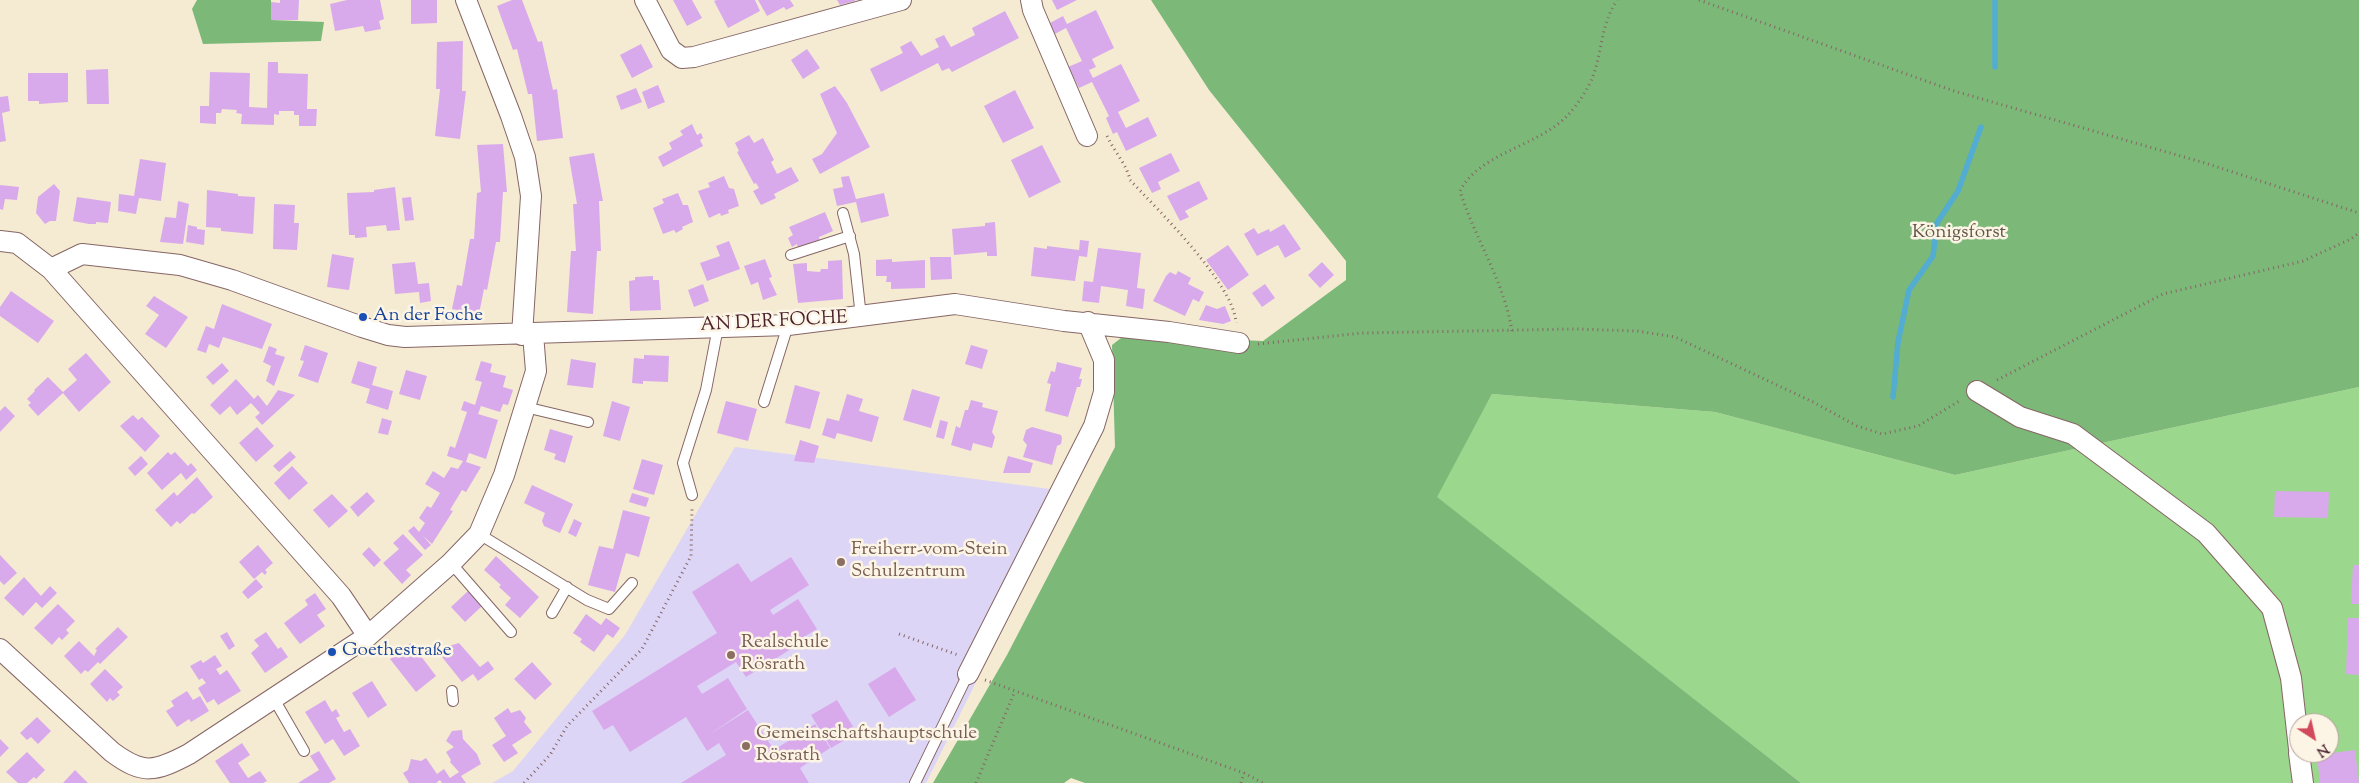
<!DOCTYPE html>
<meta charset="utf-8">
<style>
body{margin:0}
#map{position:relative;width:2359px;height:783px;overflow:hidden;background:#f4ebd2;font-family:"Sorts Mill Goudy",serif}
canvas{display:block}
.north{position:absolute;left:2289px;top:713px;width:50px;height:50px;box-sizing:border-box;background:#fcf5e5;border:1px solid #b59f9b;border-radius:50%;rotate:145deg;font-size:14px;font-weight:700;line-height:20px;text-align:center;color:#4a1f2b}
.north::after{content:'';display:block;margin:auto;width:18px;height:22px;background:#d1495b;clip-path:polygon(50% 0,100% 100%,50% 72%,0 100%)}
</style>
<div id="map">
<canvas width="2359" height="783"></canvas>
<div class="north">N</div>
</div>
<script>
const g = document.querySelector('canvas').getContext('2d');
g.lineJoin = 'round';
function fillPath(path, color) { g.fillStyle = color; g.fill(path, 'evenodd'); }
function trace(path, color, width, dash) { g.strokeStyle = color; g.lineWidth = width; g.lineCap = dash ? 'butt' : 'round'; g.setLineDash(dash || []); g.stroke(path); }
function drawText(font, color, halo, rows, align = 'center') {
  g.font = font + ' "Sorts Mill Goudy",serif'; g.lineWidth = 5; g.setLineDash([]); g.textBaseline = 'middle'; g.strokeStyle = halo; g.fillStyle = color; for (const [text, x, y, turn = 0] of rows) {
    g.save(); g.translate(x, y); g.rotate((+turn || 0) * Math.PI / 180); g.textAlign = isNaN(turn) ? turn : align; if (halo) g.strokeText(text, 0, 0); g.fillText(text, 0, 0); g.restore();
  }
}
fillPath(new Path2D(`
 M 735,447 L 1050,489 L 961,672 L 976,682 L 926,783 L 492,783 L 513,771 L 625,635 Z`), '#ddd5f6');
fillPath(new Path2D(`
 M 2359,387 L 2359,783 L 1801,783 L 1436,497 L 1492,394 L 1715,412 L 1955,475 ZM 2299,723 L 2329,723 L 2329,753 L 2299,753 Z`), '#9bd78c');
fillPath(new Path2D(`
 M 197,0 L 271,0 L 271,20 L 324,22 L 321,41 L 203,44 L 192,9 Z
 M 1151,0 L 2359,0 L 2359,387 L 1955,475 L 1715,412 L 1492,394 L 1437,497 L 1801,783 L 1085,783 L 1071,778 L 1064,783 L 933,783 L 1007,655 L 1115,447 L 1112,345 L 1125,335 L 1263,341 L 1346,280 L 1346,261 L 1209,90 Z`), '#7cb878');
trace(new Path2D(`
 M 1995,67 L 1995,0
 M 1893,397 L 1898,342 L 1909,290 L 1933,256 L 1937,223 L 1958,191 L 1981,127`), '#53acd1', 5.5);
fillPath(new Path2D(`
 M 280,0 L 299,0 L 298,20 L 271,20 L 271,2 L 280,3 Z
 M 347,0 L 380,0 L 384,19 L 379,21 L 381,29 L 365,32 L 363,26 L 335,31 L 330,4 Z
 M 411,0 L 437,0 L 437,23 L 411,24 Z
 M 512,0 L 522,0 L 538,42 L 542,41 L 553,90 L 557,89 L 563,138 L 537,141 L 532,94 L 528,94 L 517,49 L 513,50 L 497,6 Z
 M 673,0 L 692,0 L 702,18 L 687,26 Z
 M 717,0 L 755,0 L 760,11 L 728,28 L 714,1 Z
 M 758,0 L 790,0 L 794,6 L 786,10 L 784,7 L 767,16 Z
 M 837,0 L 855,0 L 855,1 L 840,5 Z
 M 1052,0 L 1077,0 L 1057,10 Z
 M 1096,10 L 1114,48 L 1092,59 L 1096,67 L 1089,70 L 1093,78 L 1121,64 L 1140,101 L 1118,112 L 1126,128 L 1148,117 L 1157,136 L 1126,151 L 1117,132 L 1113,134 L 1106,118 L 1109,116 L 1092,82 L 1079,88 L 1068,67 L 1082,61 L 1066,28 L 1053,35 L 1048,24 L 1063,16 L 1067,24 Z
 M 1005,11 L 1019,38 L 952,72 L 949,68 L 942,71 L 938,63 L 881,92 L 870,69 L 903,53 L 900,47 L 911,41 L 921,56 L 939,47 L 935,39 L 944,35 L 951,47 L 975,35 L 972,28 Z
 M 463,41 L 462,91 L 466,91 L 460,139 L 435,136 L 440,89 L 436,89 L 437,42 Z
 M 641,44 L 653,67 L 632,78 L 620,55 Z
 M 807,49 L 820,68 L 803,79 L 791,60 Z
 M 268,62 L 278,62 L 278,73 L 308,74 L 307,109 L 317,109 L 316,126 L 299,126 L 299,115 L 294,115 L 294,111 L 279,111 L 279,115 L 274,114 L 274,125 L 241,124 L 242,114 L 236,113 L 237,110 L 222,109 L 221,113 L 216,113 L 216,124 L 200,123 L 200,106 L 209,106 L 210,72 L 250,73 L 249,107 L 267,108 Z
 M 108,69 L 109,104 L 87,104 L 86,70 Z
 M 28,73 L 68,73 L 68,102 L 39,104 L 39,101 L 28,101 Z
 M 658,85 L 665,102 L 648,109 L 642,92 Z
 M 835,86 L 847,103 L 870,147 L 820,174 L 812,159 L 822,154 L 837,133 L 820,94 Z
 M 636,88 L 642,102 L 621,110 L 616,96 Z
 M 1015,90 L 1034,128 L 1003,143 L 984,106 Z
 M 8,96 L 10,111 L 2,113 L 6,141 L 0,142 L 0,97 Z
 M 692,124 L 697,135 L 701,133 L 703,138 L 700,140 L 703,146 L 663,167 L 658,157 L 672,149 L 669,143 L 683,135 L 680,131 Z
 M 749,135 L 754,143 L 763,138 L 774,160 L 771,162 L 777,174 L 791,167 L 799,181 L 774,194 L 776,198 L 761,205 L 753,191 L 759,188 L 756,183 L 754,184 L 737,152 L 739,151 L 735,143 Z
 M 503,144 L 507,192 L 503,192 L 500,242 L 496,242 L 487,290 L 484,289 L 479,314 L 452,309 L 457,285 L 462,286 L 470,239 L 474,239 L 477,193 L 481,192 L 477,145 Z
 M 1042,145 L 1061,182 L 1029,198 L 1011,160 Z
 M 594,153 L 603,201 L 599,201 L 601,251 L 597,251 L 593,314 L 567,312 L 571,251 L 576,251 L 573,204 L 577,204 L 569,157 Z
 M 1171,153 L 1180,171 L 1158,182 L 1161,189 L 1152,193 L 1139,168 Z
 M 140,159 L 166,163 L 161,201 L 139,198 L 136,214 L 118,211 L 119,194 L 134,196 Z
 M 724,176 L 729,188 L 734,189 L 739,206 L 728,210 L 729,213 L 721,216 L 720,213 L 709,218 L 698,191 L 710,187 L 708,183 Z
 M 849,176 L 856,199 L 884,193 L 889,216 L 861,223 L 856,202 L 837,206 L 833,189 L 843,187 L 841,177 Z
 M 1199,181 L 1208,199 L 1185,211 L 1189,217 L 1180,221 L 1167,196 Z
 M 54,184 L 60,191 L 56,221 L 50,221 L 45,224 L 36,213 L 38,197 Z
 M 0,185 L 19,187 L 17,200 L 5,199 L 3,210 L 0,209 Z
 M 395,187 L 400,230 L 387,231 L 386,225 L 366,227 L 367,237 L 355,238 L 355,235 L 349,235 L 347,193 L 374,192 L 374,190 Z
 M 207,190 L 238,194 L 238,196 L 255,197 L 253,234 L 221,231 L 221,228 L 206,227 Z
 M 678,193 L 683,205 L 688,205 L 693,222 L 682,227 L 683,229 L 676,233 L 674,230 L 663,234 L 653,208 L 664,203 L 662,199 Z
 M 77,197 L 111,202 L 108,223 L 96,222 L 96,224 L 89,224 L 73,221 Z
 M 411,197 L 414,220 L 405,221 L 402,198 Z
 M 178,201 L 189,204 L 183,244 L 160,242 L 165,217 L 176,218 Z
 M 274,204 L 295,205 L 294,223 L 299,223 L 297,250 L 273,249 Z
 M 825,212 L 833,231 L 819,237 L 820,244 L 798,249 L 797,244 L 792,247 L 788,238 L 793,235 L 789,227 Z
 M 995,222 L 997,256 L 987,256 L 987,252 L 954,255 L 952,229 L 985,226 L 985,223 Z
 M 1284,224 L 1301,249 L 1285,258 L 1278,245 L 1257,256 L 1244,234 L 1254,228 L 1258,234 L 1269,229 L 1270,232 Z
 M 188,225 L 197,227 L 197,229 L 205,230 L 204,245 L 186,242 Z
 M 1080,240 L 1089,241 L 1087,257 L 1079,256 L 1075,281 L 1031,276 L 1034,247 L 1047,249 L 1047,246 L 1079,250 Z
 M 729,241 L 740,269 L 707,281 L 700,263 L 720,256 L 716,246 Z
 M 1228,245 L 1249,275 L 1228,290 L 1206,260 Z
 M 1098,248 L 1141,253 L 1137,288 L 1145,289 L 1143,309 L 1126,306 L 1128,290 L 1101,286 L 1099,303 L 1082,301 L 1084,281 L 1093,282 Z
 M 332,254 L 354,258 L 349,290 L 327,287 Z
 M 930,257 L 951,257 L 952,279 L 931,280 Z
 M 765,259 L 772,277 L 769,278 L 777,295 L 763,300 L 758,282 L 751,285 L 744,266 Z
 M 892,259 L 892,262 L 925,260 L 925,288 L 891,289 L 891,282 L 886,282 L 887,276 L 876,276 L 876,260 Z
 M 842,260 L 843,299 L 798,303 L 793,264 L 807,263 L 807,271 L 820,272 L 821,269 L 828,269 L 828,261 Z
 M 415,262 L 418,284 L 429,283 L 431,301 L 420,303 L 419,292 L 395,294 L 392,264 Z
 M 1322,262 L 1334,275 L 1320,288 L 1308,275 Z
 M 1178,271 L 1191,278 L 1188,284 L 1204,292 L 1199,302 L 1193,299 L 1185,316 L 1153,301 L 1166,276 L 1170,272 L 1176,275 Z
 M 653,276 L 653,280 L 659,280 L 661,310 L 630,311 L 629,281 L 635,280 L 635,277 Z
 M 703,284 L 709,301 L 694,307 L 688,290 Z
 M 1265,284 L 1275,298 L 1262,307 L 1252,293 Z
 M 11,291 L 54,321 L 38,343 L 0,316 L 0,307 Z
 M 154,296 L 188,317 L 166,348 L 145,334 L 159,315 L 146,306 Z
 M 222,304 L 272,324 L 262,349 L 223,337 L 219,348 L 209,344 L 206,353 L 197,350 L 206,326 L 214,329 Z
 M 1206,305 L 1217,309 L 1225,306 L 1231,321 L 1223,324 L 1199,320 Z
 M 305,345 L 328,353 L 318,383 L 298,376 L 304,361 L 300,360 Z
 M 971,345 L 988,350 L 982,369 L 965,364 Z
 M 269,346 L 277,349 L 275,354 L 285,357 L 274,386 L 266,381 L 271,366 L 263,362 Z
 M 86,353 L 111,382 L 79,412 L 63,393 L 38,416 L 28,405 L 31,403 L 27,399 L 35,391 L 34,390 L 48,377 L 63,392 L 77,380 L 68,369 Z
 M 644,355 L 669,356 L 668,382 L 643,381 L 643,384 L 632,383 L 634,358 L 644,359 Z
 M 571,359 L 596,363 L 593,388 L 567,385 Z
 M 358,361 L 377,367 L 372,385 L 393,391 L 388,410 L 366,403 L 370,389 L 351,383 Z
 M 481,361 L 492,364 L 490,372 L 506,376 L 503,387 L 513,390 L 508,405 L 503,404 L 500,412 L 481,406 L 478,414 L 498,420 L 486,459 L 469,453 L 466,462 L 481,467 L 466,492 L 462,490 L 450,510 L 453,511 L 432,544 L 423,536 L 431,545 L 425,550 L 408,531 L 414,526 L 419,532 L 425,523 L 419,518 L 427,506 L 431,508 L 440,493 L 425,484 L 433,471 L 444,478 L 451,467 L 458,469 L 463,461 L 447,456 L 450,446 L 455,448 L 467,412 L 461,410 L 464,401 L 475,405 L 482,382 L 475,380 Z
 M 1057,362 L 1082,368 L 1079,379 L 1082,379 L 1080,387 L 1077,387 L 1068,417 L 1045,411 L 1051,384 L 1047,383 L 1051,371 L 1055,372 Z
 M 222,363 L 229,371 L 213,385 L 206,377 Z
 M 406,370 L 427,376 L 420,400 L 399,394 Z
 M 236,379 L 254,399 L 258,395 L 267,406 L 278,390 L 295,395 L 262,425 L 255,417 L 260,413 L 251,403 L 237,415 L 230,406 L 220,415 L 210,405 Z
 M 795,385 L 820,392 L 810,429 L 785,423 Z
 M 912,389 L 940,397 L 931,428 L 903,420 Z
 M 847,394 L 863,399 L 859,411 L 879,417 L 872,442 L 837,433 L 835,439 L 822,435 L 827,418 L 839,421 Z
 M 971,400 L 983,403 L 982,407 L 998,411 L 992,432 L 995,437 L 992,448 L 973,443 L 971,451 L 951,445 L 956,426 L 960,428 L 965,410 L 968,410 Z
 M 612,401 L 630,407 L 620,441 L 603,436 Z
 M 726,401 L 757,409 L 748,441 L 717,433 Z
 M 5,406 L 15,416 L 0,432 L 0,411 Z
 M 133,415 L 138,420 L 142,417 L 160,436 L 145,452 L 120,426 Z
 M 382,418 L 392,421 L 388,435 L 378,433 Z
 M 940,420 L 948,422 L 944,439 L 936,437 Z
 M 257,427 L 274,446 L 256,462 L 239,443 Z
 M 1032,427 L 1061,435 L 1062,438 L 1061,444 L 1057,446 L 1052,465 L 1023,457 L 1027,445 L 1023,440 L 1026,430 Z
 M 550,429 L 573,436 L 565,463 L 554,459 L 556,454 L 544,450 Z
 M 800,440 L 819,446 L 814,463 L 794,461 Z
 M 290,451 L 296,457 L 279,472 L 273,466 Z
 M 168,452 L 171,455 L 175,452 L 188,466 L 191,463 L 197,470 L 186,480 L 181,473 L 162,490 L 147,473 Z
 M 141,456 L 148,464 L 135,476 L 128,468 Z
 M 1008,456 L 1033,463 L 1030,473 L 1003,473 Z
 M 642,459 L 663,465 L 654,495 L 633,489 Z
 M 292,466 L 308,483 L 289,500 L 274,483 Z
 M 197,477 L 213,497 L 194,514 L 192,513 L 180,524 L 177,521 L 171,527 L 155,510 L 174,492 L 177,496 Z
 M 532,485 L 573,504 L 560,533 L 544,526 L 542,521 L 545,513 L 524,503 Z
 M 2275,491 L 2329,492 L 2328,518 L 2274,517 Z
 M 367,492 L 375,501 L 358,517 L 350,507 Z
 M 632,493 L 649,498 L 646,507 L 629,502 Z
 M 332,494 L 348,511 L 329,528 L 313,510 Z
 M 623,510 L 650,517 L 639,557 L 626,553 L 615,592 L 588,585 L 599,546 L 613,549 Z
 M 574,519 L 582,523 L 576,537 L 568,533 Z
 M 403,534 L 423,555 L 406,570 L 411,575 L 402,584 L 383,563 L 399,549 L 393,543 Z
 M 258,545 L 273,563 L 265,570 L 267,572 L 265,575 L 262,572 L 254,579 L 239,562 Z
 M 369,547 L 381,560 L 374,567 L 362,554 Z
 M 0,555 L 17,573 L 4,585 L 0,581 Z
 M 496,556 L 539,597 L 520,618 L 505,605 L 511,598 L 499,587 L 501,585 L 484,570 Z
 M 791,557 L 809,585 L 770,610 L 773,615 L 798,599 L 817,629 L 789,646 L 791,649 L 746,677 L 736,662 L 697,686 L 702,694 L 728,678 L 747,709 L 710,734 L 748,710 L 774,750 L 815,724 L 830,748 L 800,768 L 809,783 L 681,783 L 726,755 L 719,743 L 707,751 L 686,717 L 630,752 L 613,725 L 604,730 L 592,711 L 717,633 L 692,592 L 738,563 L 751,582 Z
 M 2353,565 L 2359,565 L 2359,604 L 2351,604 Z
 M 24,577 L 41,596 L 50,586 L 57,593 L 42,608 L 36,602 L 23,616 L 4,598 Z
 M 256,579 L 263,587 L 248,599 L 242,592 Z
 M 468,591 L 482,606 L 465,622 L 451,607 Z
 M 315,593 L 326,609 L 317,615 L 325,626 L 300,644 L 284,623 L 308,605 L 305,600 Z
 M 58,604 L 75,621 L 66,630 L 69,633 L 62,640 L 59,637 L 52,645 L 34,628 Z
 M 586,614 L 601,625 L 606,618 L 620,628 L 613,638 L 607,634 L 594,652 L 580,642 L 582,639 L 573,633 Z
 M 2348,618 L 2359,618 L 2359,675 L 2346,674 Z
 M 118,627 L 128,637 L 100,664 L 98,662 L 88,672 L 85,670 L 81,674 L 64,656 L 79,641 L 94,656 L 97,650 L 95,649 Z
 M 227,632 L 235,646 L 229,650 L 220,636 Z
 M 266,632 L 278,649 L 281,647 L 288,657 L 265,673 L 251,653 L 259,646 L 254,640 Z
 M 411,643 L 436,676 L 416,692 L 390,659 Z
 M 459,643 L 480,667 L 488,661 L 494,669 L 478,681 L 473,674 L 462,682 L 442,657 L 445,655 L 444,651 L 449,646 Z
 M 215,655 L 222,666 L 216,669 L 220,675 L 227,670 L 241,691 L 218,705 L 214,699 L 207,703 L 198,688 L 206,683 L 202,678 L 199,680 L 190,666 L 201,660 L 203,663 Z
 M 532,662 L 552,684 L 535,700 L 514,679 Z
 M 895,667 L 916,700 L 889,717 L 868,684 Z
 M 105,669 L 123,687 L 117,692 L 120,695 L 113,701 L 110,698 L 107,702 L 90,684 Z
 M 372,681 L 387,705 L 368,718 L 352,693 Z
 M 187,691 L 193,700 L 200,696 L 209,711 L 191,722 L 189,719 L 177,727 L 166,711 L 174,706 L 171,701 Z
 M 325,700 L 332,712 L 336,709 L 340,716 L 336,718 L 344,732 L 350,729 L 360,746 L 344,756 L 333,739 L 325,744 L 305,712 Z
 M 837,700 L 857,733 L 831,748 L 811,715 Z
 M 508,708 L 511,713 L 520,710 L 526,718 L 524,722 L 532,732 L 512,745 L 518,753 L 504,762 L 492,745 L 506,736 L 494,718 Z
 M 37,717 L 51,731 L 38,744 L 31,737 L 27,740 L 20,733 Z
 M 462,730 L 463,739 L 477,754 L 481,764 L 461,776 L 466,783 L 442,783 L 440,780 L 436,783 L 409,783 L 403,773 L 408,770 L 411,759 L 421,761 L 426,758 L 437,774 L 444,769 L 450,778 L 459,772 L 450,762 L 451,760 L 446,752 L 454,747 L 446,741 L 452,731 Z
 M 0,739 L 9,748 L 0,757 Z
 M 242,743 L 250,755 L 238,763 L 248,778 L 260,771 L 267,781 L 263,783 L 230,783 L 215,761 Z
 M 2355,750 L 2359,783 L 2320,783 L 2317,755 Z
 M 319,751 L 336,779 L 329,783 L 298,783 L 319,770 L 310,756 Z
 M 27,752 L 45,770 L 36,779 L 34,777 L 27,783 L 18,783 L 6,772 Z
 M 75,770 L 88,783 L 63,783 Z`), '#d9aaeb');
const lane = new Path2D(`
 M 843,213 L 854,254 L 861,317
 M 791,255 L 850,236
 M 764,402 L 788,325
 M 525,407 L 588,422
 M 692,495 L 683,463 L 706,390 L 718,327
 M 479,534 L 587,600 L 609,609 L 632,583
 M 451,563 L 511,632
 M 552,613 L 567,587
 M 452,691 L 453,701
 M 274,699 L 304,751
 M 915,783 L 968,674`);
const street = new Path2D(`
 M 466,0 L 511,116 L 525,157 L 531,196 L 522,335
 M 645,0 L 671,50 L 682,58 L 694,57 L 901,0
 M 1031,0 L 1033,10 L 1087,136
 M 0,241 L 17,243 L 51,269 L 82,254 L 180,265 L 232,280 L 362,327 L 388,335 L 405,337 L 788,325 L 955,304 L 1064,321 L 1169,332 L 1239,343
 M 51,269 L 341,596 L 368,636
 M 1977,391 L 2020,417 L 2073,434 L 2206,533 L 2272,608 L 2291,678 L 2299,749
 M 0,649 L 112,752 C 143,775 155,772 189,754 L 368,636 L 451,563 L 479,534 L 504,475 L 536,371 L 533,334
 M 968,674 L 1094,426 L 1104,392 L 1104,360 L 1088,322
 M 2299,753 L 2303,783`);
trace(lane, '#866665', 12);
trace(street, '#866665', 22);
trace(new Path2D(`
 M 1699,0 L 1954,91 L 2205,163 L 2359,213
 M 1107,136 C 1114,151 1127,165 1130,180 C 1158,210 1234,284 1236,323
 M 1512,331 C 1504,281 1475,239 1460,191 C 1479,153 1539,146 1568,115 C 1577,105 1589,88 1593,76 C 1603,49 1600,27 1617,0
 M 1258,344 L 1362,333 L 1575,329 L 1637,331 L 1675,337 L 1813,402 L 1857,426 L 1882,434 L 1918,426 L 1961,400
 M 1997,380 L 2163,294 L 2303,261 L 2351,239 L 2359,233
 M 899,634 L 958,655
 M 985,680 L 1244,773 L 1263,783
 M 524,783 L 550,755 L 567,726 L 642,649 L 691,556 L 692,509
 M 976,783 L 1015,691
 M 1241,783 L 1244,773`), '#866665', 3, [1, 4]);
trace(lane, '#fff', 10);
trace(street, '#fff', 20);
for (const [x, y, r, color] of [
 [363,317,5,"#1a4fb4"],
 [841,562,5,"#8d6e63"],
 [332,652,5,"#1a4fb4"],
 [731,655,5,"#8d6e63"],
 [746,746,5,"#8d6e63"]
]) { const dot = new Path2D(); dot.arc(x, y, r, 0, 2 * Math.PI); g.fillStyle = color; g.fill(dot); trace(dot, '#fcf5e5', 2); }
drawText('19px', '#625648', '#fcf5e5', [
 ["Königsforst",1959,234]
]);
drawText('19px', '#164399', '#fcf5e5', [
 ["An der Foche",373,317],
 ["Goethestraße",342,652]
], 'left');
drawText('19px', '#4a1f2b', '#fcf5e5', [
 ["AN DER FOCHE",774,323,-3]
]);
drawText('19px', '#785e54', '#fcf5e5', [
 ["Freiherr-vom-Stein",851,551],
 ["Schulzentrum",851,573],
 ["Realschule",741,644],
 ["Rösrath",741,666],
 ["Gemeinschaftshauptschule",756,735],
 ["Rösrath",756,757]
], 'left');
</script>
